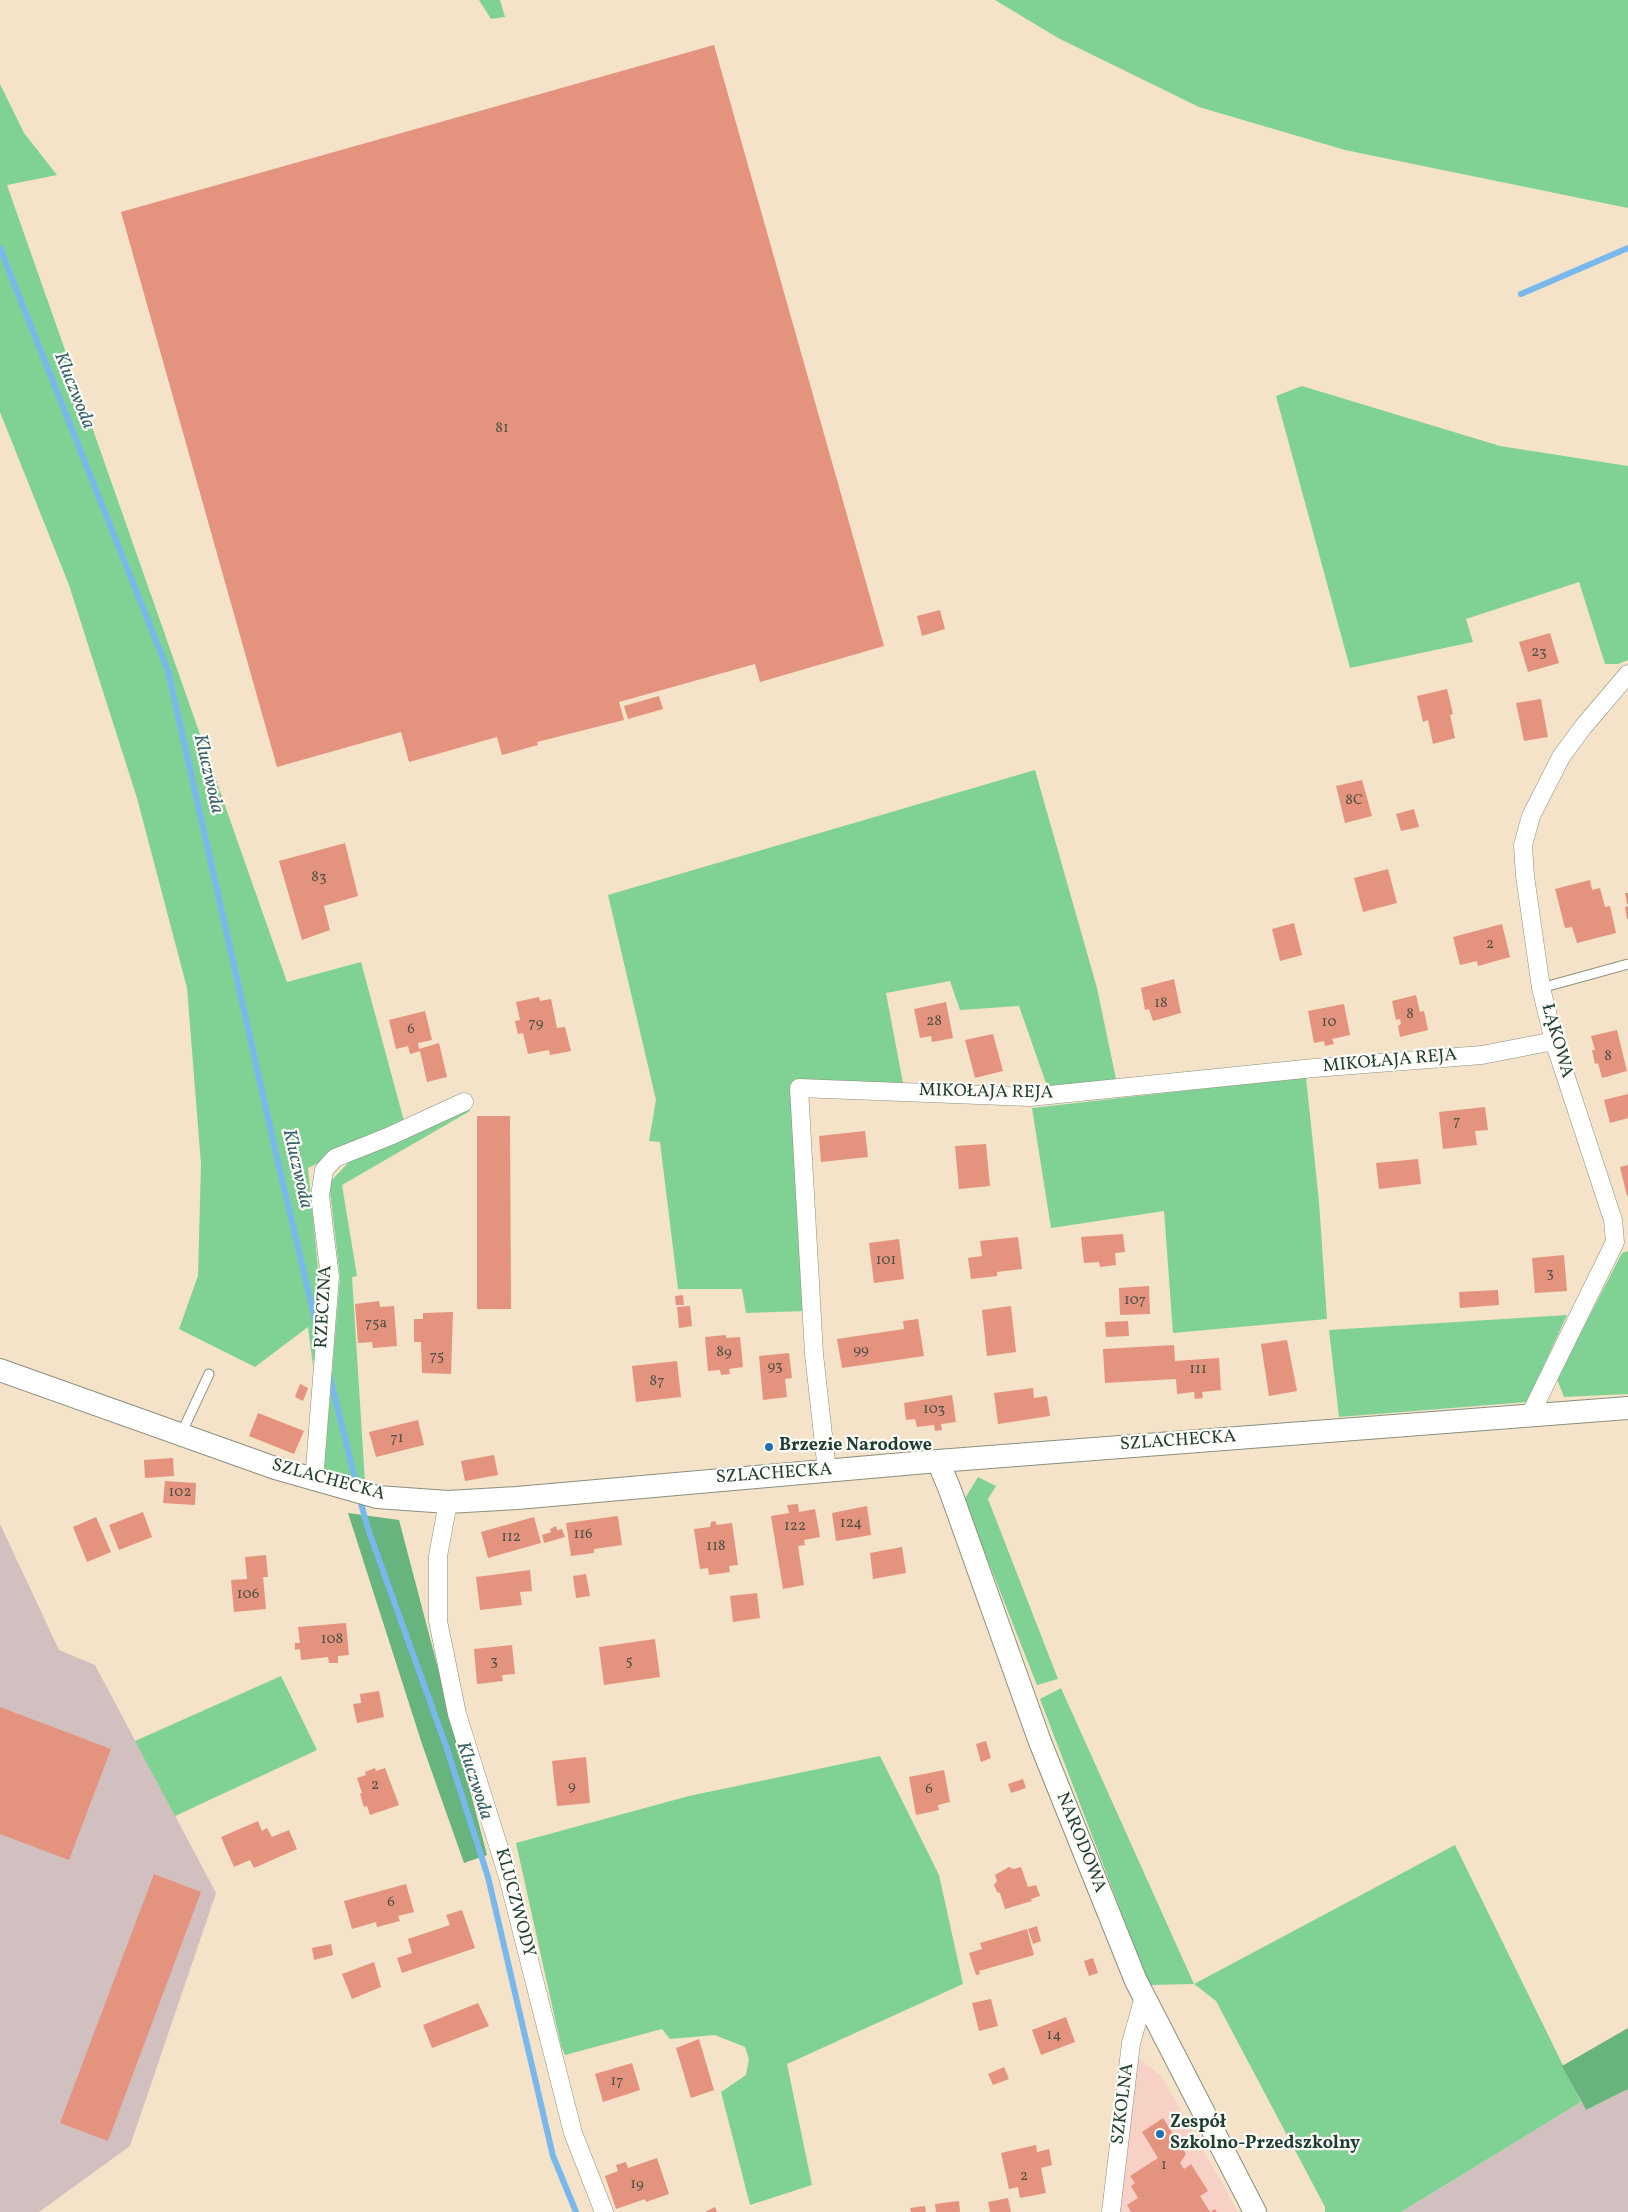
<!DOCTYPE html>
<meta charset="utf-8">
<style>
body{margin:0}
canvas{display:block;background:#f4e2c9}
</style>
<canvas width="1628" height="2212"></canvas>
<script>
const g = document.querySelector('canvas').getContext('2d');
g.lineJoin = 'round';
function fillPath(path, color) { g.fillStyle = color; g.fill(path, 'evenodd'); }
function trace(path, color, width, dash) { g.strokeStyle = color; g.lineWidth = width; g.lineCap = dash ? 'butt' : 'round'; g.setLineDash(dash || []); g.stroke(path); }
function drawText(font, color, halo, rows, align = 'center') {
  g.font = font + ' Vollkorn,serif'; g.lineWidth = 4.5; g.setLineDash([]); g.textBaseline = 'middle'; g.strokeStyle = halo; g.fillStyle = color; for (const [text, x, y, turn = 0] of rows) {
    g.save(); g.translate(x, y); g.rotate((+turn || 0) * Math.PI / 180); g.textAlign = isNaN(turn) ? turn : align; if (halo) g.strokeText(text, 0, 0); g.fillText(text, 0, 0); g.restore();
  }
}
fillPath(new Path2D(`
 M 1136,2056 L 1162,2077 L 1238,2212 L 1117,2212 Z`), '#f7d1c6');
fillPath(new Path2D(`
 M 0,1524 L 59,1650 L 95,1665 L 216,1893 L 130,2146 L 39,2212 L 0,2212 Z
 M 1628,2089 L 1628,2212 L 1401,2212 L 1581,2102 L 1586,2110 Z`), '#d2bfbf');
fillPath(new Path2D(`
 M 479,0 L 500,0 L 505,17 L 491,19 Z
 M 995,0 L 1628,0 L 1628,208 L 1345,150 L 1199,107 L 1058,38 Z
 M 0,84 L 24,133 L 57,175 L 7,185 L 287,982 L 361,962 L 404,1121 L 308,1168 L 321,1298 L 313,1366 L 308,1327 L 255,1367 L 179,1329 L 198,1276 L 201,1164 L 187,988 L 137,798 L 69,585 L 0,412 Z
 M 1302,386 L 1500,446 L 1628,466 L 1628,660 L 1618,664 L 1605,664 L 1579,582 L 1466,619 L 1473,642 L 1350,668 L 1276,396 Z
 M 1035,770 L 1097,988 L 1116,1079 L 1048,1089 L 1019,1006 L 960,1010 L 950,981 L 886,993 L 903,1083 L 796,1083 L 805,1311 L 746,1313 L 742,1289 L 678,1289 L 660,1142 L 649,1141 L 656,1100 L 608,895 Z
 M 1306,1077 L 1319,1202 L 1327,1319 L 1173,1333 L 1164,1211 L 1051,1228 L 1032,1108 Z
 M 468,1106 L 470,1111 L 342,1185 L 357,1276 L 352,1277 L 365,1482 L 324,1469 L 340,1277 L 329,1183 L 349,1162 Z
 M 1628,1251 L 1628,1394 L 1564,1397 L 1557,1379 L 1622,1253 Z
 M 1567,1315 L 1527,1402 L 1339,1417 L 1329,1330 Z
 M 978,1477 L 996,1486 L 988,1499 L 1058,1679 L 1037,1685 L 964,1500 Z
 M 281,1676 L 317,1750 L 175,1816 L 135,1741 Z
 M 1061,1688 L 1194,1984 L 1455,1845 L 1581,2102 L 1401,2212 L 1325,2212 L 1325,2207 L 1216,2001 L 1194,1984 L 1149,1985 L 1040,1699 Z
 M 880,1756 L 939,1875 L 963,1984 L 787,2064 L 812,2185 L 750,2205 L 721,2092 L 746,2075 L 749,2059 L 745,2047 L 715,2035 L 670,2039 L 662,2029 L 565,2055 L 561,2046 L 516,1843 L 689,1796 Z`), '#80d294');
fillPath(new Path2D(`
 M 348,1513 L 399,1520 L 487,1855 L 464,1863 L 422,1744 Z
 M 1628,2028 L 1628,2089 L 1586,2110 L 1562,2066 Z`), '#68b47e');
trace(new Path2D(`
 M 0,248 L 168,671 L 277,1158 L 317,1328
 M 1521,294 L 1628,248
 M 329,1373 L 357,1487
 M 359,1496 L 368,1529 L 446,1746 L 488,1877 L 553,2156 L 576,2212`), '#79b8ec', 6);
fillPath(new Path2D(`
 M 714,45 L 884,646 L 760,682 L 755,664 L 619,702 L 624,720 L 537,742 L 538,745 L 502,755 L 497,737 L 409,762 L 401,732 L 277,767 L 121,212 Z
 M 940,610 L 945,629 L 922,636 L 917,616 Z
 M 1550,633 L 1559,663 L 1528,672 L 1519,642 Z
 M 1447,689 L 1453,714 L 1450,715 L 1455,738 L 1433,744 L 1428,720 L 1423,722 L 1417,696 Z
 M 659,696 L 663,709 L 628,719 L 624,706 Z
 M 1541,699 L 1548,737 L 1524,741 L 1516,703 Z
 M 1362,780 L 1372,816 L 1345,823 L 1336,786 Z
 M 1414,809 L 1419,827 L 1401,831 L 1396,814 Z
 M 345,843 L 358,896 L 324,906 L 330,930 L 302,940 L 279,861 Z
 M 1388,869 L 1397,903 L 1363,912 L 1354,878 Z
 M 1590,880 L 1592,890 L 1600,888 L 1605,907 L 1610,906 L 1616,933 L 1577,943 L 1572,927 L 1565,928 L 1555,889 Z
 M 1625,893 L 1628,893 L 1628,904 L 1627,904 Z
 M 1628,906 L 1628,919 L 1627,919 L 1625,907 Z
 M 1294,923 L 1302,955 L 1280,961 L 1272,929 Z
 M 1502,924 L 1510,957 L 1478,966 L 1477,961 L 1460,965 L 1453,937 Z
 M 1174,979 L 1181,1013 L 1153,1021 L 1149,1009 L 1145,1010 L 1141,988 Z
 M 1416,995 L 1420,1012 L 1424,1011 L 1428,1030 L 1400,1037 L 1398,1026 L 1401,1024 L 1400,1019 L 1396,1020 L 1392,1001 Z
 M 539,997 L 540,1001 L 551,999 L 557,1028 L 565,1027 L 571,1051 L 550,1055 L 549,1050 L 528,1054 L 523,1033 L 518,1034 L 515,1021 L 520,1020 L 516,1002 Z
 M 946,1002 L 953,1038 L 932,1042 L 931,1036 L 920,1038 L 914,1009 Z
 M 1344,1004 L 1350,1035 L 1332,1039 L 1334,1044 L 1325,1046 L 1324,1041 L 1314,1043 L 1308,1011 Z
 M 425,1011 L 432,1040 L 418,1043 L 419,1049 L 439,1043 L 447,1077 L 427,1082 L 420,1051 L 410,1054 L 408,1046 L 396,1049 L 389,1020 Z
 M 1617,1030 L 1627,1071 L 1602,1078 L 1598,1063 L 1595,1064 L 1592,1050 L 1595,1050 L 1591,1036 Z
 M 993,1034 L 1003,1071 L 975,1078 L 965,1040 Z
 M 1628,1094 L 1628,1118 L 1610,1123 L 1604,1100 Z
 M 1485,1107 L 1488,1130 L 1475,1131 L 1477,1145 L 1443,1149 L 1439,1112 Z
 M 477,1116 L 510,1116 L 511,1309 L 477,1309 Z
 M 865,1131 L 868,1157 L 821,1162 L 819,1136 Z
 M 986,1144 L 990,1186 L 959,1189 L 955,1146 Z
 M 1418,1159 L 1421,1184 L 1379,1189 L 1376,1163 Z
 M 1628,1165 L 1628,1196 L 1627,1196 L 1620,1167 Z
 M 1123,1234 L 1125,1252 L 1115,1253 L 1116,1265 L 1100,1267 L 1099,1262 L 1084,1263 L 1081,1237 Z
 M 1018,1237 L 1022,1269 L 997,1272 L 997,1276 L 971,1279 L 968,1258 L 982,1256 L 980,1241 Z
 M 899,1239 L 904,1279 L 874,1283 L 869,1243 Z
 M 1564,1255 L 1567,1291 L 1535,1293 L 1532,1258 Z
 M 1149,1286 L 1150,1314 L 1120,1315 L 1119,1288 Z
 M 1498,1290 L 1499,1305 L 1460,1308 L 1459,1292 Z
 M 683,1295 L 684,1305 L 676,1305 L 675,1296 Z
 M 379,1301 L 380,1307 L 394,1306 L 397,1346 L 373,1348 L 372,1342 L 358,1343 L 355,1304 Z
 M 690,1306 L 692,1326 L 679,1328 L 677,1307 Z
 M 1011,1306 L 1016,1352 L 987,1356 L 982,1310 Z
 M 453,1312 L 451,1374 L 422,1373 L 421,1342 L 414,1342 L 414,1319 L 423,1319 L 423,1313 Z
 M 918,1319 L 924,1356 L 842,1368 L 837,1339 L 904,1329 L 903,1321 Z
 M 1128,1321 L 1129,1336 L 1106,1337 L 1105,1322 Z
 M 726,1335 L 726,1338 L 740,1337 L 743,1367 L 729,1369 L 730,1374 L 721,1375 L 720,1370 L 708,1371 L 705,1337 Z
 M 1287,1340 L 1297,1391 L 1269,1396 L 1261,1344 Z
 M 1174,1345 L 1175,1361 L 1219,1358 L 1221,1390 L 1202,1392 L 1203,1398 L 1195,1399 L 1194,1392 L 1177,1394 L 1176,1379 L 1105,1383 L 1103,1349 Z
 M 789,1353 L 792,1378 L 785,1379 L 787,1397 L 763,1400 L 759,1356 Z
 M 677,1361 L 681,1397 L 636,1402 L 632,1366 Z
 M 300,1384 L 308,1388 L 303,1401 L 295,1397 Z
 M 1033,1388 L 1034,1398 L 1047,1396 L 1050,1416 L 998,1424 L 994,1393 Z
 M 952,1395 L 956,1422 L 941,1424 L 942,1430 L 935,1431 L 934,1425 L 917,1427 L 915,1419 L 906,1420 L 904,1403 Z
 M 258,1413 L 304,1431 L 294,1454 L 249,1436 Z
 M 418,1420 L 424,1445 L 376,1457 L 369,1432 Z
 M 494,1455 L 498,1475 L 465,1481 L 461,1461 Z
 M 173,1458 L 174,1476 L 145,1478 L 144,1460 Z
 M 165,1481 L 196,1483 L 195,1505 L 163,1503 Z
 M 798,1504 L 799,1512 L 815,1509 L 820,1537 L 804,1540 L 805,1545 L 798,1546 L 804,1585 L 783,1589 L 771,1516 L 789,1513 L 787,1505 Z
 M 867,1506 L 871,1535 L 836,1541 L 832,1513 Z
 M 143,1512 L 152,1537 L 119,1550 L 109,1525 Z
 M 618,1516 L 622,1545 L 594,1549 L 594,1553 L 571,1556 L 566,1523 Z
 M 96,1517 L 111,1552 L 87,1562 L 73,1527 Z
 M 534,1517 L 541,1543 L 488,1558 L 481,1532 Z
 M 715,1521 L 717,1525 L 732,1523 L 738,1565 L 729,1566 L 730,1572 L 709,1575 L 708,1568 L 700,1569 L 694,1529 L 710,1527 L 711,1522 Z
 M 556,1526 L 557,1530 L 562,1529 L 565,1537 L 544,1543 L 542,1535 L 551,1532 L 550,1529 Z
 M 902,1547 L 906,1573 L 873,1579 L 870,1553 Z
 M 266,1555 L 268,1577 L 263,1577 L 266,1609 L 234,1612 L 231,1580 L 247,1579 L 245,1557 Z
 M 530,1570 L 532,1591 L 520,1592 L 522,1605 L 480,1610 L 476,1577 Z
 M 586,1574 L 590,1596 L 576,1598 L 573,1576 Z
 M 757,1593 L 760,1618 L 733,1622 L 730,1596 Z
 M 346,1623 L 349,1655 L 338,1656 L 338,1663 L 329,1663 L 328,1657 L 301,1660 L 300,1649 L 295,1650 L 295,1643 L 300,1643 L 298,1627 Z
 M 655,1639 L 660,1677 L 604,1685 L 599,1647 Z
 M 512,1645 L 515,1674 L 502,1675 L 503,1681 L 477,1684 L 474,1649 Z
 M 379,1691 L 384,1717 L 357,1723 L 353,1704 L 361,1703 L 360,1694 Z
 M 0,1707 L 111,1749 L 69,1860 L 0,1834 Z
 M 986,1741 L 991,1758 L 981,1762 L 976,1744 Z
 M 586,1757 L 590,1803 L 557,1806 L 552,1761 Z
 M 375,1768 L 376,1771 L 385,1768 L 399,1805 L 370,1815 L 367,1806 L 364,1807 L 360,1794 L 362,1793 L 357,1778 L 366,1775 L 365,1772 Z
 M 944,1770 L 950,1802 L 938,1805 L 939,1810 L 916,1815 L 909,1777 Z
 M 1023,1779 L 1026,1788 L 1011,1793 L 1008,1784 Z
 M 258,1821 L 262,1831 L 267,1828 L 272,1837 L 289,1830 L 297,1849 L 254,1868 L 250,1860 L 234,1867 L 221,1837 Z
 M 1009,1867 L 1014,1869 L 1021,1867 L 1028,1887 L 1036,1885 L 1040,1896 L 1031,1899 L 1032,1901 L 1005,1909 L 1000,1893 L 997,1892 L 994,1885 L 997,1881 L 995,1875 Z
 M 154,1874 L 201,1892 L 108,2141 L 60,2123 Z
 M 406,1884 L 414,1912 L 398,1916 L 400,1921 L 377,1927 L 376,1922 L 352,1929 L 344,1901 Z
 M 462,1910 L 475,1948 L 402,1973 L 397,1958 L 412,1953 L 408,1939 L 450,1925 L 446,1915 Z
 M 1037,1926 L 1041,1941 L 1033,1944 L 1028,1929 Z
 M 1027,1929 L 1034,1955 L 979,1971 L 980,1974 L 976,1975 L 969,1953 L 982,1949 L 980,1943 Z
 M 331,1944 L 333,1955 L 314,1960 L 312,1948 Z
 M 1093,1958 L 1098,1973 L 1089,1976 L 1084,1961 Z
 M 374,1962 L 381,1987 L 352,1999 L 342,1974 Z
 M 991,1999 L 998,2026 L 979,2031 L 972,2003 Z
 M 478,2003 L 489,2026 L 432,2048 L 423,2025 Z
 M 1066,2017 L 1075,2042 L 1041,2055 L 1032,2030 Z
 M 699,2039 L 714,2090 L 691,2098 L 676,2048 Z
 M 632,2063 L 640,2090 L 603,2102 L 595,2074 Z
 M 1004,2067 L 1009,2079 L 993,2085 L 988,2074 Z
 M 1163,2118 L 1186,2154 L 1180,2163 L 1184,2169 L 1191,2164 L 1208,2191 L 1200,2196 L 1210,2212 L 1215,2209 L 1217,2212 L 1131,2212 L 1127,2205 L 1138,2198 L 1131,2186 L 1135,2183 L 1130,2176 L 1158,2158 L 1142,2132 Z
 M 1036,2145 L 1037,2152 L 1049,2149 L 1052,2165 L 1041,2168 L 1046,2193 L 1020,2198 L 1018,2187 L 1009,2189 L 1001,2153 Z
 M 657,2158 L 669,2194 L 646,2202 L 645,2199 L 616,2209 L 605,2176 L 618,2171 L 616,2165 L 626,2162 L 628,2168 Z
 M 1008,2198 L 1011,2212 L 990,2212 L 988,2202 Z
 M 959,2201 L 960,2212 L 936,2212 L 935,2204 Z
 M 925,2206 L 926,2212 L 911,2212 L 910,2208 Z
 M 715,2207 L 717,2212 L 705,2212 Z`), '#e4937e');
const service = new Path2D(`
 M 1541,988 L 1628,964
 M 181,1434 L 209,1374`);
const minor = new Path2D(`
 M 1530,1415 L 1615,1242 L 1613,1220 L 1554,1041 L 1541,988 L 1525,876 L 1523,845 L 1531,816 L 1561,757 L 1583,727 L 1628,674
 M 827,1471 L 814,1354 L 799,1088 L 1030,1097 L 1314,1068 L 1482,1055 L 1554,1041
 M 314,1481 L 330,1277 L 320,1196 L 324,1170 L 335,1158 L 390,1136 L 464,1102
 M 448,1502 L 438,1556 L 438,1621 L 457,1714 L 508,1877 L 573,2133 L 604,2212
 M 1111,2212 L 1131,2043 L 1144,1997`);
const tertiary = new Path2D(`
 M 0,1370 L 275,1468 L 377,1497 L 448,1502 L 517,1498 L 938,1461 L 1628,1408
 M 938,1461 L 950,1490 L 1040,1742 L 1136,1981 L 1255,2212`);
trace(service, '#8a907e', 11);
trace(minor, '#8a907e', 19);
trace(tertiary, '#8a907e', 24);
trace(service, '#fff', 9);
trace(minor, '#fff', 18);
trace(tertiary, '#fff', 22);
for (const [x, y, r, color] of [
 [769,1447,5,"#1f6fb2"],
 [1160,2134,5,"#1f6fb2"]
]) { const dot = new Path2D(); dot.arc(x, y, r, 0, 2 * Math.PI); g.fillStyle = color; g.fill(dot); trace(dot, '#fdfcf7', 2); }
drawText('15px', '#505246', null, [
 ["81",502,429],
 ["23",1539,653],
 ["8C",1354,801],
 ["83",319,878],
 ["2",1490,945],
 ["18",1161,1004],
 ["8",1410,1015],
 ["28",934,1022],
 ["10",1329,1023],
 ["79",536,1024],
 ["6",411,1030],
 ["8",1608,1057],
 ["7",1457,1122],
 ["101",886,1261],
 ["3",1550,1274],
 ["107",1135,1301],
 ["75a",376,1324],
 ["99",861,1351],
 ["89",724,1353],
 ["75",437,1357],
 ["93",775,1367],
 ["111",1198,1370],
 ["87",657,1382],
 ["103",934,1410],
 ["71",397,1439],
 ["102",180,1493],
 ["124",851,1524],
 ["122",795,1527],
 ["116",583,1535],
 ["112",511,1538],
 ["118",716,1547],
 ["106",248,1595],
 ["108",332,1640],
 ["3",494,1662],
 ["5",629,1662],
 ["2",375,1786],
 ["9",572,1787],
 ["6",929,1790],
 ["6",391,1903],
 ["14",1054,2036],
 ["17",617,2082],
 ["1",1164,2166],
 ["2",1024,2177],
 ["19",637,2185]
]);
drawText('18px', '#1f3d34', '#fdfcf7', [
 ["ŁĄKOWA",1556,1041,74],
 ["MIKOŁAJA REJA",1390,1062,-5],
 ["MIKOŁAJA REJA",986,1093,1],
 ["RZECZNA",325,1307,-87],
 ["SZLACHECKA",1178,1442,-4],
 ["SZLACHECKA",774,1475,-4],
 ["SZLACHECKA",328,1481,15],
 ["NARODOWA",1080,1843,68],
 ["KLUCZWODY",514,1903,75],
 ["SZKOLNA",1124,2104,-83]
]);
drawText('bold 18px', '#1f3d34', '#fdfcf7', [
 ["Brzezie Narodowe",779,1447],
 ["Zespół",1170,2124],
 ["Szkolno-Przedszkolny",1170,2145]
], 'left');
drawText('italic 19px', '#3a626b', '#fdfcf7', [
 ["Kluczwoda",73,391,68],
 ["Kluczwoda",207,774,77],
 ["Kluczwoda",296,1169,77],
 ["Kluczwoda",473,1781,72]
]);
</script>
